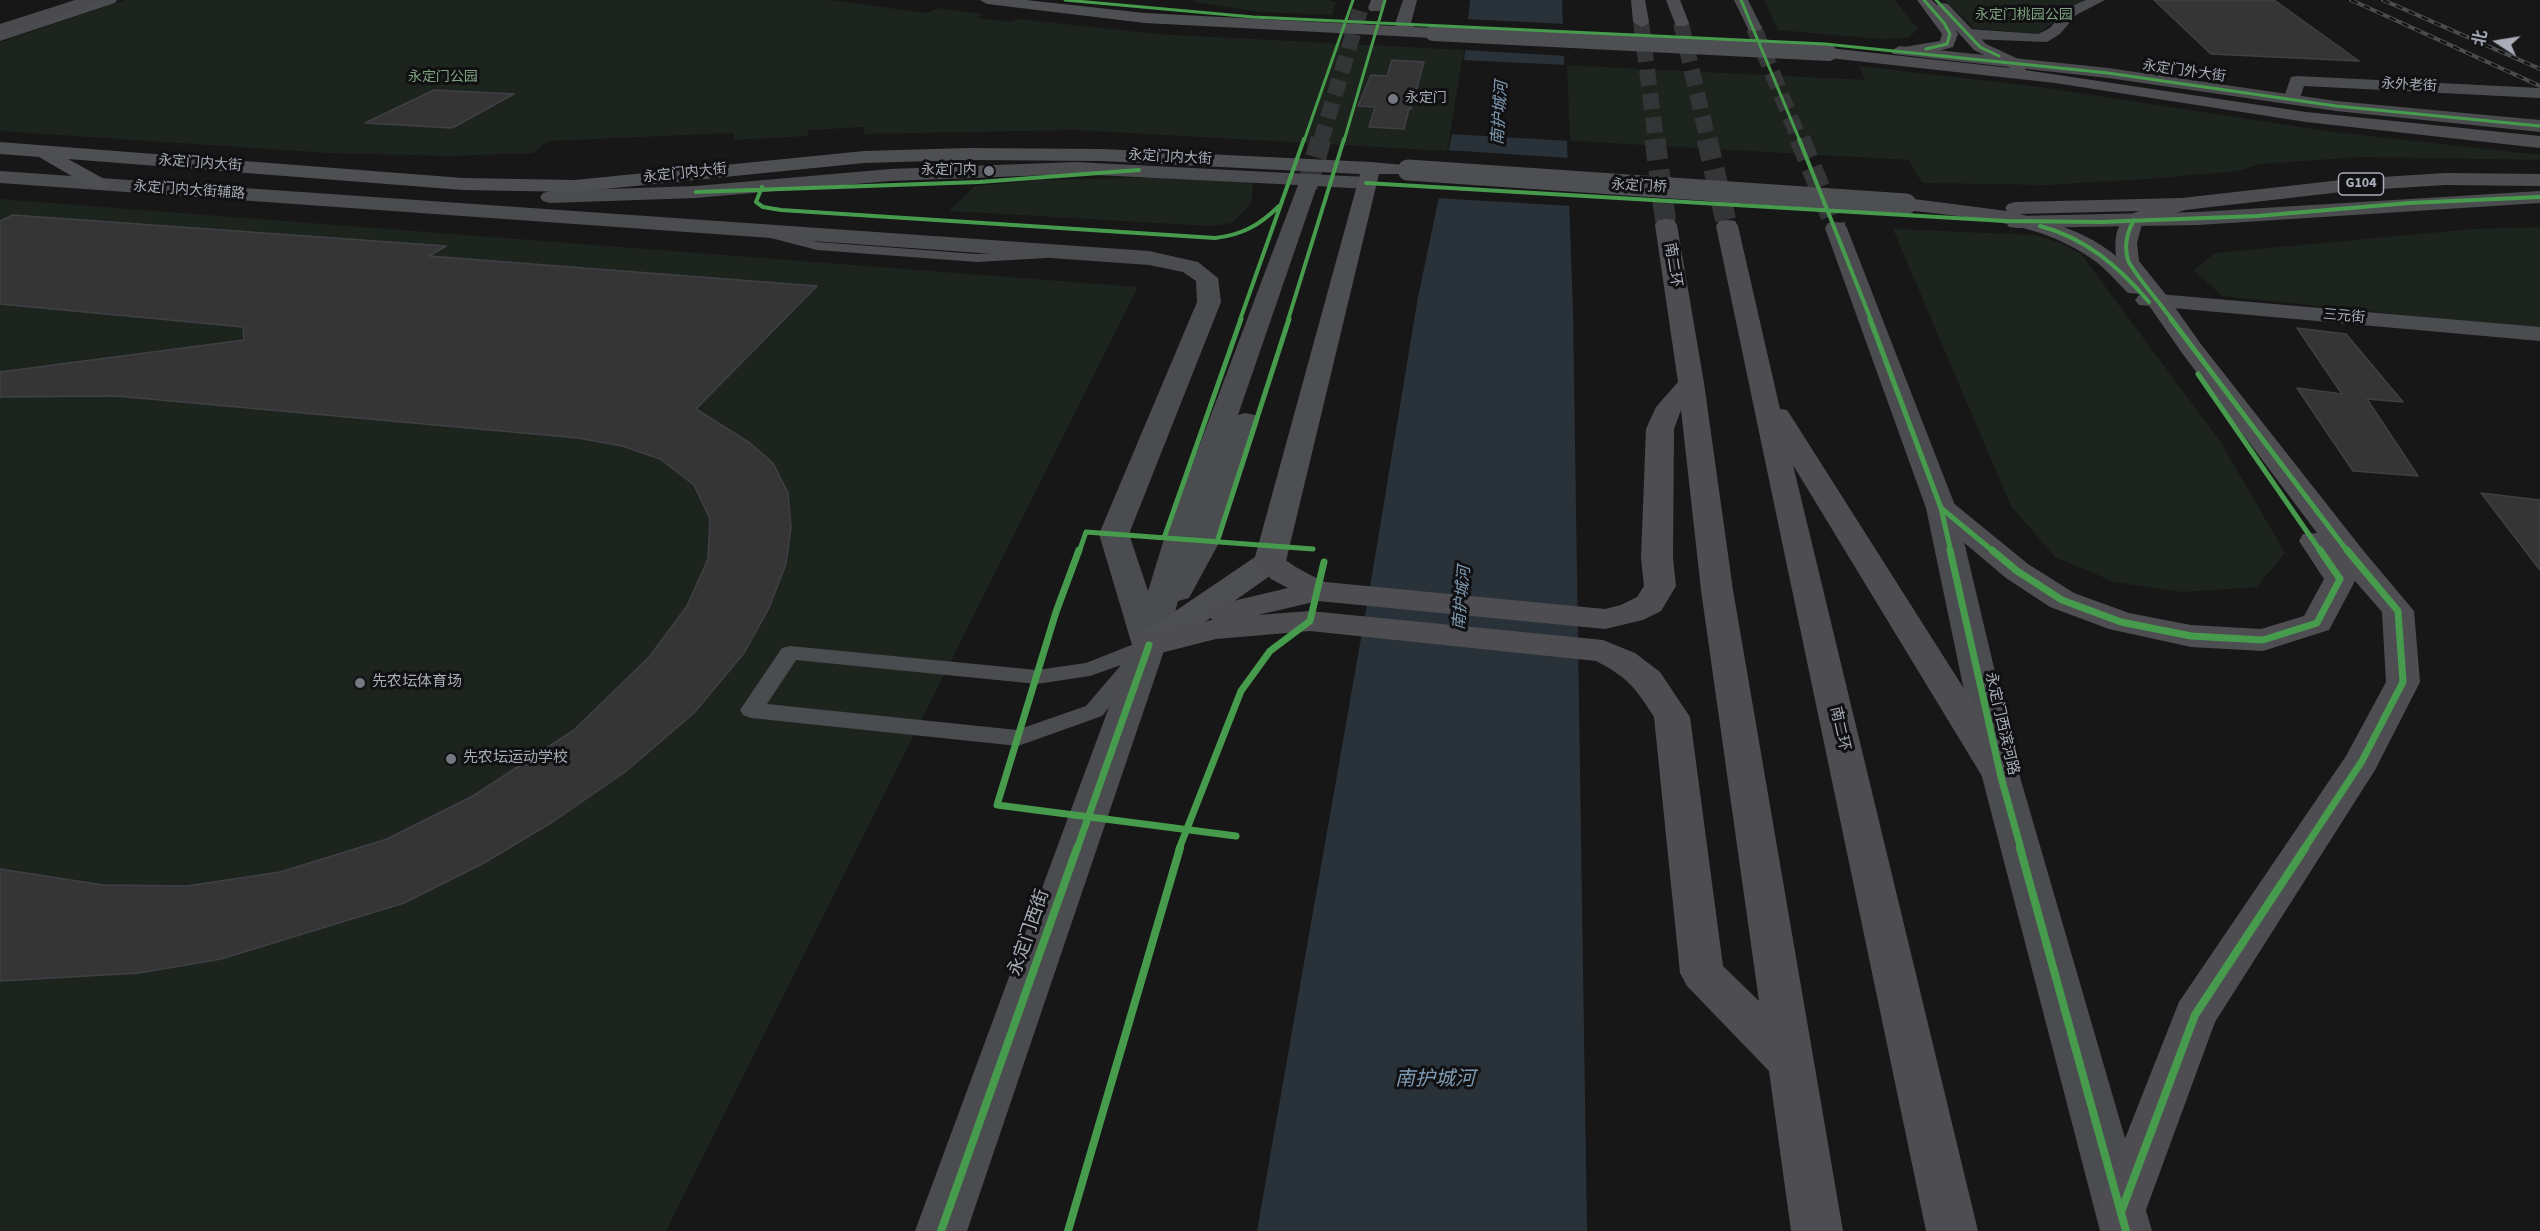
<!DOCTYPE html>
<meta charset="utf-8">
<style>
body{margin:0}
#map{position:relative;width:2540px;height:1231px;overflow:hidden;background:#171717;font-family:"Source Sans 3","Noto Sans SC",sans-serif}
canvas{display:block}
.north{position:absolute;left:2468px;top:12px;width:60px;height:60px;-webkit-text-stroke:4px #111113;paint-order:stroke;rotate:282deg;font-size:16px;font-weight:700;line-height:24px;text-align:center;color:#a8adb8}
.north::after{content:'';display:block;margin:auto;width:21px;height:27px;background:#a8adb8;clip-path:polygon(50% 0,100% 100%,50% 72%,0 100%)}
</style>
<div id="map">
<canvas width="2540" height="1231"></canvas>
<div class="north">北</div>
</div>
<script>
const g = document.querySelector('canvas').getContext('2d');
g.lineJoin = 'round';
function fillPath(path, color) { g.fillStyle = color; g.fill(path, 'evenodd'); }
function trace(path, color, width, dash) { g.strokeStyle = color; g.lineWidth = width; g.lineCap = dash ? 'butt' : 'round'; g.setLineDash(dash || []); g.stroke(path); }
function drawText(font, color, halo, rows, align = 'center') {
  g.font = font + ' "Source Sans 3","Noto Sans SC",sans-serif'; g.lineWidth = 6; g.setLineDash([]); g.textBaseline = 'middle'; g.strokeStyle = halo; g.fillStyle = color; for (const [text, x, y, turn = 0] of rows) {
    g.save(); g.translate(x, y); g.rotate((+turn || 0) * Math.PI / 180); g.textAlign = isNaN(turn) ? turn : align; if (halo) g.strokeText(text, 0, 0); g.fillText(text, 0, 0); g.restore();
  }
}
fillPath(new Path2D(`
 M 125,0 L 830,0 L 927,13 L 938,8 L 983,14 L 977,18 L 1011,22 L 1019,19 L 1156,34 L 1464,50 L 1463,60 L 1865,80 L 1859,66 L 2033,86 L 2333,132 L 2540,155 L 2540,160 L 2360,157 L 2260,164 L 2239,171 L 2148,179 L 2046,185 L 1922,183 L 1909,160 L 1451,134 L 1447,151 L 1077,130 L 864,134 L 864,127 L 809,130 L 807,136 L 733,140 L 734,133 L 548,141 L 533,153 L 449,156 L 329,153 L 0,131 L 0,42 Z
 M 1195,0 L 1329,0 L 1336,2 L 1332,15 L 1260,12 L 1194,2 Z
 M 1764,0 L 1895,0 L 1918,29 L 1908,38 L 1880,39 L 1778,30 Z
 M 1945,0 L 2085,0 L 2037,34 L 1974,28 Z
 M 1171,177 L 1253,183 L 1251,204 L 1232,223 L 1210,226 L 949,211 L 975,186 L 1041,180 Z
 M 0,199 L 1138,287 L 666,1231 L 0,1231 Z
 M 2540,227 L 2540,329 L 2222,296 L 2194,270 L 2215,253 L 2473,229 Z
 M 1893,229 L 2035,235 L 2060,243 L 2081,254 L 2220,441 L 2285,553 L 2257,587 L 2182,592 L 2114,582 L 2055,557 L 2011,506 Z`), '#1d241e');
fillPath(new Path2D(`
 M 1470,0 L 1562,0 L 1573,312 L 1587,1231 L 1257,1231 L 1370,587 L 1418,297 L 1461,92 Z`), '#2a3239');
fillPath(new Path2D(`
 M 1465,19 L 1566,24 L 1567,56 L 1463,50 Z
 M 1462,60 L 1567,65 L 1570,141 L 1450,134 Z
 M 1446,150 L 1570,158 L 1572,206 L 1436,198 Z`), '#171717');
const building = new Path2D(`
 M 2154,0 L 2274,0 L 2359,61 L 2211,54 Z
 M 1392,60 L 1424,62 L 1411,109 L 1409,109 L 1404,129 L 1369,127 L 1375,107 L 1358,106 L 1371,75 L 1387,76 Z
 M 434,90 L 514,94 L 452,128 L 365,123 Z
 M 13,215 L 446,246 L 429,256 L 817,286 L 696,409 L 750,443 L 773,463 L 788,493 L 791,527 L 786,564 L 769,608 L 744,653 L 694,713 L 625,772 L 554,821 L 484,863 L 404,903 L 221,959 L 139,973 L 0,981 L 0,869 L 103,885 L 187,886 L 280,872 L 387,839 L 473,796 L 574,730 L 650,656 L 687,606 L 708,559 L 710,519 L 694,485 L 660,459 L 622,446 L 578,438 L 116,396 L 0,397 L 0,372 L 244,340 L 243,327 L 0,304 L 0,221 Z
 M 2297,328 L 2346,334 L 2403,402 L 2367,399 L 2418,476 L 2353,471 L 2297,388 L 2342,394 Z
 M 2481,493 L 2540,500 L 2540,570 Z`);
fillPath(building, '#353536');
trace(building, '#3f4043', 1.5);
trace(new Path2D(`
 M 1754,28 L 1800,141
 M 1321,141 L 1361,7`), '#343537', 16, [16, 8]);
trace(new Path2D(`
 M 1800,139 L 1836,228
 M 1307,187 L 1321,139`), '#343537', 21, [21, 10]);
trace(new Path2D(`
 M 1641,22 L 1656,141
 M 1681,23 L 1708,141`), '#343537', 16, [16, 8]);
trace(new Path2D(`
 M 1655,139 L 1666,225
 M 1707,139 L 1727,226`), '#343537', 21, [21, 10]);
fillPath(new Path2D(`
 M 768,229 L 817,242 L 977,254 L 1046,250 L 1053,254 L 1046,258 L 977,262 L 817,250 L 763,236 L 761,233 L 763,230 Z
 M 1149,638 L 1157,640 L 1160,645 L 1102,716 L 1018,746 L 751,718 L 743,715 L 740,710 L 782,648 L 790,646 L 1037,670 L 1086,663 ZM 796,660 L 1037,684 L 1090,676 L 1121,665 L 1086,706 L 1017,730 L 767,704 Z`), '#4b4c50');
fillPath(new Path2D(`
 M 2086,0 L 2105,0 L 2076,15 L 2060,34 L 2047,42 L 1970,39 L 1962,34 L 1970,29 L 2038,34 L 2050,28 L 2066,9 Z
 M 2297,76 L 2540,88 L 2540,98 L 2304,86 L 2298,104 L 2286,104 L 2283,100 L 2291,77 Z
 M 2147,293 L 2540,327 L 2540,341 L 2139,305 L 2135,300 L 2139,295 Z`), '#4b4c50');
fillPath(new Path2D(`
 M 95,0 L 117,0 L 115,3 L 0,41 L 0,31 Z
 M 1371,0 L 1385,0 L 1380,11 L 1370,11 L 1368,8 Z
 M 1403,0 L 1417,0 L 1411,23 L 1418,32 L 1416,35 L 1404,35 L 1395,24 Z
 M 1734,0 L 1748,0 L 1762,28 L 1759,31 L 1749,31 Z
 M 1899,46 L 2108,68 L 2336,101 L 2540,120 L 2540,132 L 2336,111 L 2108,78 L 1893,54 L 1891,51 Z
 M 1076,162 L 1366,177 L 1373,179 L 1376,183 L 1373,187 L 1366,189 L 1317,186 L 1238,415 L 1245,413 L 1255,415 L 1259,421 L 1220,541 L 1189,598 L 1178,601 L 1166,645 L 967,1231 L 915,1231 L 1132,645 L 1099,534 L 1197,302 L 1196,281 L 1183,272 L 1149,265 L 0,183 L 0,171 L 1149,251 L 1198,262 L 1218,278 L 1221,302 L 1129,534 L 1148,591 L 1164,539 L 1298,185 L 1076,174 L 890,181 L 696,198 L 550,203 L 543,201 L 540,197 L 543,193 L 550,191 L 696,186 L 890,169 Z
 M 2540,191 L 2540,203 L 2198,225 L 2017,228 L 2009,227 L 2006,222 L 2009,217 L 2017,216 L 2198,212 Z
 M 1836,222 L 1844,223 L 1847,228 L 1956,508 L 2020,777 L 2152,1231 L 2100,1231 L 1982,777 L 1926,508 L 1825,228 L 1828,223 Z`), '#4b4c50');
fillPath(new Path2D(`
 M 75,0 L 97,0 L 95,3 L 0,34 L 0,24 Z`), '#4a4a4e');
fillPath(new Path2D(`
 M 980,0 L 1026,0 L 1145,13 L 1433,28 L 1441,33 L 1433,38 L 1145,23 L 987,4 Z
 M 0,142 L 463,178 L 575,180 L 864,151 L 969,148 L 1102,149 L 1371,162 L 1415,166 L 1418,170 L 1415,174 L 1379,174 L 1286,561 L 1281,568 L 1161,653 L 1149,656 L 1137,653 L 1132,645 L 1137,637 L 1255,557 L 1360,174 L 1102,161 L 969,160 L 864,163 L 575,192 L 463,190 L 68,159 L 108,181 L 111,185 L 108,189 L 94,189 L 39,157 L 0,154 Z`), '#4d4f52');
fillPath(new Path2D(`
 M 1631,0 L 1645,0 L 1649,22 L 1646,25 L 1641,27 L 1633,22 Z
 M 1666,0 L 1680,0 L 1689,23 L 1686,26 L 1676,26 Z
 M 1917,0 L 1932,0 L 1937,5 L 1943,3 L 1948,4 L 1986,44 L 2025,62 L 2027,66 L 2025,70 L 2306,112 L 2540,136 L 2540,148 L 2306,122 L 2055,83 L 1829,58 L 1821,53 L 1829,48 L 2010,68 L 1974,50 L 1955,29 L 1958,34 L 1953,47 L 1924,55 L 1898,54 L 1896,51 L 1898,48 L 1940,41 L 1942,34 Z
 M 2445,173 L 2540,174 L 2540,186 L 2445,185 L 2350,191 L 2185,210 L 2142,224 L 2137,243 L 2139,261 L 2167,296 L 2200,343 L 2362,549 L 2414,611 L 2420,682 L 2375,770 L 2215,1022 L 2139,1229 L 2134,1231 L 2103,1229 L 2096,1212 L 2179,1002 L 2346,756 L 2386,682 L 2382,612 L 2355,581 L 2329,630 L 2263,651 L 2191,647 L 2109,629 L 2050,607 L 2006,578 L 1930,514 L 1926,508 L 1930,502 L 1941,499 L 1952,502 L 2028,564 L 2074,593 L 2129,613 L 2191,625 L 2261,629 L 2304,616 L 2324,579 L 2299,541 L 2303,534 L 2317,533 L 2182,353 L 2141,294 L 2128,293 C 2117,282 2107,270 2095,261 C 2041,221 1971,218 1906,210 L 1899,208 L 1896,204 L 1899,200 L 1906,198 L 2007,211 L 2005,208 L 2008,204 L 2015,202 L 2182,198 L 2350,179 ZM 2139,211 C 2117,219 2114,233 2116,256 C 2088,233 2054,222 2019,214 Z
 M 1666,219 L 1674,220 L 1677,225 L 1704,383 L 1733,590 L 1843,1231 L 1791,1231 L 1769,1071 L 1687,986 L 1680,973 L 1654,717 C 1636,688 1627,677 1596,661 L 1310,631 L 1216,639 L 1149,656 L 1137,653 L 1132,645 L 1137,637 L 1212,620 L 1208,613 L 1212,606 L 1288,588 L 1271,579 L 1254,561 L 1259,554 C 1277,550 1280,557 1294,566 C 1304,572 1315,577 1325,582 L 1605,609 L 1621,605 L 1637,597 L 1644,586 L 1641,558 L 1646,429 L 1656,407 L 1678,382 L 1655,225 L 1658,220 ZM 1681,410 L 1701,590 L 1759,1001 L 1723,966 L 1690,717 L 1660,672 L 1635,653 L 1603,640 L 1310,611 L 1258,615 L 1318,601 L 1605,629 L 1643,620 L 1661,611 L 1676,586 L 1673,558 L 1674,429 Z
 M 1727,220 L 1735,221 L 1738,226 L 1780,409 L 1787,410 L 1791,416 L 2020,777 L 2014,786 L 2001,790 L 1988,786 L 1793,465 L 1978,1231 L 1926,1231 L 1716,226 L 1719,221 Z`), '#4e4e52');
const rail = new Path2D(`
 M 2351,0 L 2540,86
 M 2383,0 L 2540,69`);
trace(rail, '#4b4c4f', 4);
trace(rail, '#111113', 2, [7]);
trace(new Path2D(`
 M 1433,33 L 1829,53`), '#4d4f52', 16);
trace(new Path2D(`
 M 1408,170 L 1906,204`), '#4d4f52', 21);
trace(new Path2D(`
 M 1065,0 L 1253,17 L 1825,44 L 2108,73 L 2336,106 L 2540,126
 M 1741,0 L 1800,141
 M 1924,0 L 1944,23 L 1950,34 L 1947,44 L 1926,49
 M 1936,0 L 1980,47 L 1999,56
 M 1304,141 L 1353,0
 M 1344,141 L 1385,0`), '#469c4c', 3);
trace(new Path2D(`
 M 1799,139 L 1871,320
 M 1366,183 L 2005,221 L 2101,222 L 2257,216 L 2409,203 L 2540,197
 M 762,187 L 756,202 L 763,207 L 781,210 L 1215,238 C 1242,235 1260,225 1279,206
 M 696,192 L 979,182 L 1139,170
 M 2134,220 C 2127,232 2124,246 2128,260 C 2131,270 2164,308 2172,320
 M 2040,226 C 2086,238 2119,267 2149,302
 M 1240,320 L 1304,139
 M 1288,320 L 1344,139`), '#469c4c', 4);
trace(new Path2D(`
 M 1870,319 L 1941,508 L 1951,552
 M 2171,319 L 2348,552
 M 2198,374 L 2321,552
 M 1941,508 L 1994,552
 M 1164,538 L 1241,319
 M 1217,542 L 1289,319
 M 1079,552 L 1086,532 L 1313,549`), '#469c4c', 5);
trace(new Path2D(`
 M 1079,550 L 1056,612 L 997,805 L 1236,836
 M 1950,550 L 2001,777 L 2021,849
 M 1992,550 L 2017,571 L 2062,600 L 2121,622 L 2191,636 L 2263,640 L 2317,623 L 2340,579 L 2320,550
 M 1077,849 L 1149,645
 M 1179,849 L 1241,691 L 1270,651 L 1310,621 L 1324,562
 M 2304,849 L 2362,761 L 2403,682 L 2398,611 L 2347,550`), '#469c4c', 7);
trace(new Path2D(`
 M 2020,848 L 2126,1231
 M 2121,1212 L 2195,1015 L 2305,848
 M 941,1231 L 1077,848
 M 1068,1231 L 1180,848`), '#469c4c', 8);
for (const [x, y, r, color] of [
 [1393,99,6,"#757880"],
 [989,171,6,"#757880"],
 [360,683,6,"#757880"],
 [451,759,6,"#757880"]
]) { const dot = new Path2D(); dot.arc(x, y, r, 0, 2 * Math.PI); g.fillStyle = color; g.fill(dot); trace(dot, '#111113', 2); }
drawText('14px', '#7fa381', '#111113', [
 ["永定门桃园公园",2024,16],
 ["永定门公园",443,78]
]);
drawText('14px', '#a8adb8', '#111113', [
 ["永定门外大街",2184,72,8],
 ["永外老街",2409,86,3],
 ["永定门内大街",1170,158,3],
 ["永定门内大街",200,164,4],
 ["永定门内大街",685,174,-6],
 ["永定门桥",1639,187,3],
 ["永定门内大街辅路",189,191,4],
 ["三元街",2344,317,5]
]);
drawText('14px', '#a8adb8', '#111113', [
 ["永定门",1405,99],
 ["永定门内",977,171,"right"]
], 'left');
for (const [x, y, w] of [
 [2361,184,45]
]) { const box = new Path2D(); box.roundRect(x - w / 2, y - 11, w, 22, 4.5); g.fillStyle = '#111113'; g.fill(box); trace(box, '#a8adb8', 1.5); }
drawText('bold 14px', '#a8adb8', null, [
 ["G104",2361,184]
]);
drawText('15px', '#a8adb8', '#111113', [
 ["南二环",1672,265,81],
 ["永定门西滨河路",2001,724,77],
 ["南二环",1839,729,77]
]);
drawText('15px', '#a8adb8', '#111113', [
 ["先农坛体育场",372,683],
 ["先农坛运动学校",463,759]
], 'left');
drawText('italic 16px', '#7f9bb3', '#111113', [
 ["南护城河",1501,113,-86],
 ["南护城河",1463,598,-85]
]);
drawText('18px', '#a8adb8', '#111113', [
 ["永定门西街",1030,933,-71]
]);
drawText('italic 20px', '#7f9bb3', '#111113', [
 ["南护城河",1435,1081]
]);
</script>
